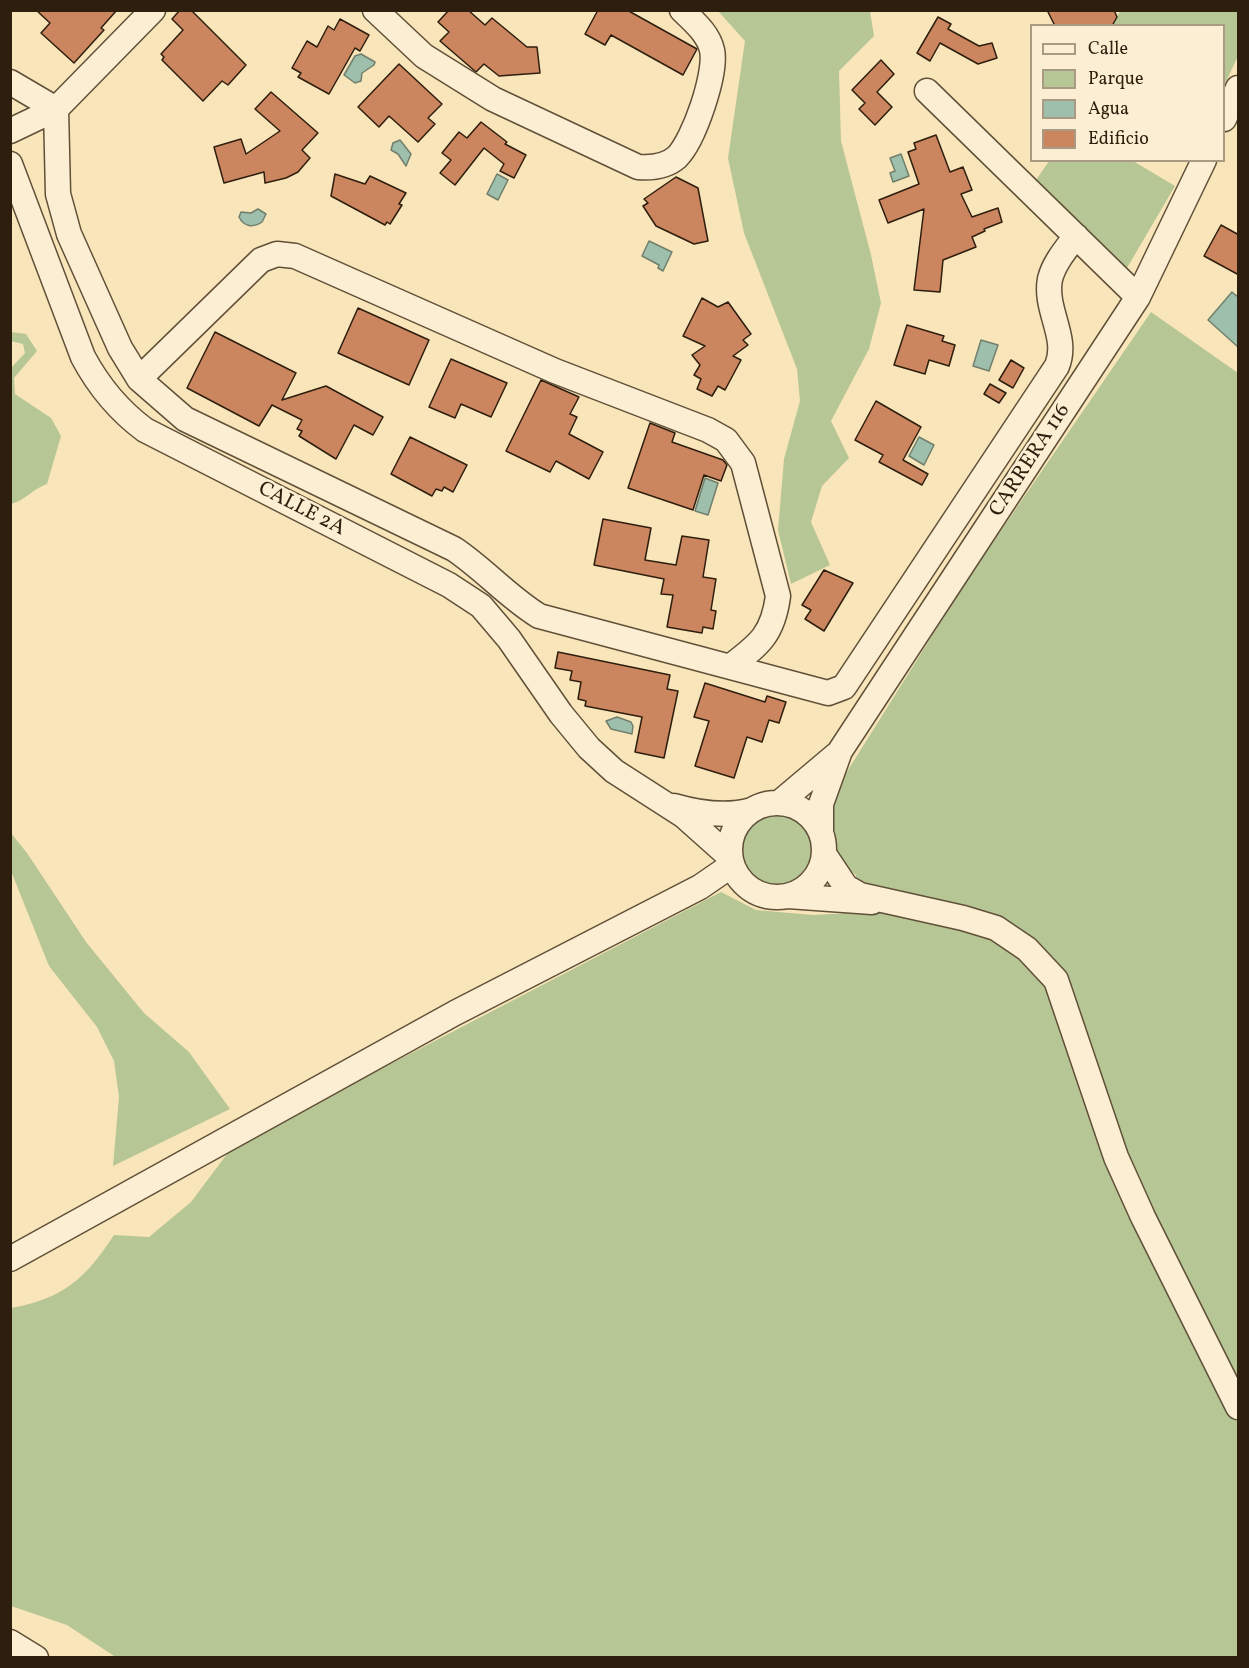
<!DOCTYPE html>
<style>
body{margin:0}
#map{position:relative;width:1249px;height:1668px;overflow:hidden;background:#f9e5ba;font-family:Vollkorn,serif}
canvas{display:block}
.frame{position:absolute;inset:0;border:12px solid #2d1e0d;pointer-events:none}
.legend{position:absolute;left:1030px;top:24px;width:195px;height:138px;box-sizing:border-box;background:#fbeed2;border:2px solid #a99b83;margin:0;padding:8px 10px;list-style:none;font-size:18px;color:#2d1e0d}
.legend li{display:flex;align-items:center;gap:12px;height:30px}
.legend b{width:30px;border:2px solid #a99b83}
</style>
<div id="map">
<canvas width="1249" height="1668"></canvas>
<div class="frame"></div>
<ul class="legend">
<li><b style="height:8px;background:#fbeed2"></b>Calle</li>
<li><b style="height:16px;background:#b7c695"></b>Parque</li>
<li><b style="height:16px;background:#9ebfac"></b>Agua</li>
<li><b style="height:16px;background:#cb855f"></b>Edificio</li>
</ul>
</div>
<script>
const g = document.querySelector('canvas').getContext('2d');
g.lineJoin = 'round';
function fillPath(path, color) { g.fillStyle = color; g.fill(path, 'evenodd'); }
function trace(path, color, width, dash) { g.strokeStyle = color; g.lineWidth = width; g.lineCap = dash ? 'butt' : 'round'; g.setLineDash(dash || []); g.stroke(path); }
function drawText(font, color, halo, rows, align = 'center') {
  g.font = font + ' Vollkorn,serif'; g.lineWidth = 5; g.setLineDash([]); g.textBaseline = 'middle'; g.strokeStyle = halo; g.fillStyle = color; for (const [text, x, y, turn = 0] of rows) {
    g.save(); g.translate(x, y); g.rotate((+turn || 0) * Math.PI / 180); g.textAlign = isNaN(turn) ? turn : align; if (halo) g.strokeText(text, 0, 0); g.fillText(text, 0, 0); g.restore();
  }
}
fillPath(new Path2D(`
 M 718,11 L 870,11 L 874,36 L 839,71 L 841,141 L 871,255 L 881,303 L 869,349 L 831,421 L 849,458 L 822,486 L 811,522 L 830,565 L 791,584 L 778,530 L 784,459 L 800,401 L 797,369 L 744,233 L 728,158 L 745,41 Z
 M 1120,11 L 1238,11 L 1238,56 L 1224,86 L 1224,26 L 1112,26 Z
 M 1133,161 L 1175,186 L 1127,268 L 1036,180 L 1049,161 Z
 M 1151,312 L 1238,373 L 1238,1657 L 117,1658 L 67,1625 L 11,1606 L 11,1308 C 63,1299 86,1278 114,1235 L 149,1237 L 191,1202 L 233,1146 L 721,892 L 756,910 L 813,915 L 851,913 L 856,875 L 836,859 L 831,827 L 833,794 L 967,580 Z
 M 11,332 L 26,334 L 37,351 L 14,378 L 15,394 L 51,418 L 61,436 L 47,484 C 32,489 26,500 11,504 L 11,368 L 25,353 L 23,344 L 11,341 Z
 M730 850a46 46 0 1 1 92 0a46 46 0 1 1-92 0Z
 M 11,833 L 27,853 L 86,942 L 144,1013 L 189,1052 L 230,1109 L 113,1166 L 119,1097 L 114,1061 L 97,1027 L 49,966 L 11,871 Z`), '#b7c695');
const water = new Path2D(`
 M 361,54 L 375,62 L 374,65 L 362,73 L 361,81 L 355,83 L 344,75 L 355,56 Z
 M 400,140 L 411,154 L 406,166 L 398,154 L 391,150 L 393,143 Z
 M 901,154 L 909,176 L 893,182 L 890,173 L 895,171 L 890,158 Z
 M 497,174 L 508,180 L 498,200 L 487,194 Z
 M 258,209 L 266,214 L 262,222 C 253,228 244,227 239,217 L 241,212 L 251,213 Z
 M 649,241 L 672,252 L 663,271 L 658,268 L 659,265 L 642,256 Z
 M 1232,292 L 1238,297 L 1238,347 L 1208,320 Z
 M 981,340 L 998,345 L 989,371 L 973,366 Z
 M 919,437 L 934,445 L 924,465 L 909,456 Z
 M 705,478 L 718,483 L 708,515 L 695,511 Z
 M 617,717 L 631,722 L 633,726 L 632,734 L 611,729 L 606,721 Z`);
fillPath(water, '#9ebfac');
trace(water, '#717f6c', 1.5);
const building = new Path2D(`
 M 36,10 L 117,10 L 101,28 L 104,30 L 74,63 L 41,33 L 50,23 Z
 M 180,10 L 191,10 L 246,65 L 228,85 L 222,81 L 203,101 L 162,60 L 164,57 L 161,54 L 183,30 L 172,19 Z
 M 449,10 L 468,10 L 485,25 L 492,18 L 527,47 L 537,47 L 540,73 L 499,76 L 484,64 L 476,72 L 440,41 L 449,32 L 438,22 Z
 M 598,10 L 627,10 L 697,49 L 683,75 L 611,35 L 605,45 L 585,34 Z
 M 1047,10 L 1114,10 L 1117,17 L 1112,26 L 1055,26 Z
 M 938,17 L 951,24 L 948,29 L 979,46 L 992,43 L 997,58 L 978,64 L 940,43 L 930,61 L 917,53 Z
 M 340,19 L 369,35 L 360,51 L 355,48 L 329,94 L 298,77 L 301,73 L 292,68 L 307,41 L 317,47 L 328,26 L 334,30 Z
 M 881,60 L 894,74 L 877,92 L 892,107 L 875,125 L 859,109 L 865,103 L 852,90 Z
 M 399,64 L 442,104 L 428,118 L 435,124 L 418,142 L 389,116 L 379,127 L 358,107 Z
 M 271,92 L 318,133 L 302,150 L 310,158 L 298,172 L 286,178 L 265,183 L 264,172 L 224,183 L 214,147 L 241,139 L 246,154 L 280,131 L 255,109 Z
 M 481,122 L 507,142 L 505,144 L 526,155 L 514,178 L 500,171 L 504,164 L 484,148 L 455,185 L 440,173 L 451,160 L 442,153 L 459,132 L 467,138 Z
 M 936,135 L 950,172 L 963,167 L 972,190 L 961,194 L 972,217 L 998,208 L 1002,222 L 984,229 L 985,231 L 972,237 L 976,247 L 943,260 L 940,292 L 914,290 L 924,209 L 888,223 L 879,200 L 919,184 L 908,152 L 916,149 L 914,143 Z
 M 335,174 L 365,184 L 370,176 L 406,193 L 399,204 L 402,205 L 390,224 L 387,222 L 385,225 L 331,196 Z
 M 676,177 L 698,188 L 708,241 L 694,244 L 656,226 L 643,206 L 648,203 L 644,199 Z
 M 1221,225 L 1239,235 L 1239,275 L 1204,256 Z
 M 702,298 L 718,307 L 728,302 L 751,334 L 743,340 L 748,345 L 733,356 L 741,360 L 725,390 L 718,386 L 712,396 L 697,389 L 701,379 L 694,375 L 700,365 L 692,355 L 705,346 L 683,336 Z
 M 358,308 L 429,340 L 409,385 L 338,353 Z
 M 907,325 L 944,336 L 942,341 L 955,345 L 949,366 L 929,360 L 925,374 L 894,365 Z
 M 215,332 L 296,373 L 282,400 L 326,386 L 383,417 L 373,435 L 354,425 L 336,459 L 299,436 L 302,431 L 297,429 L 302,420 L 272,405 L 259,426 L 187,388 Z
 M 451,359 L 507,383 L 491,417 L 461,404 L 455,418 L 429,407 Z
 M 1011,360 L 1024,368 L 1013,388 L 999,380 Z
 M 541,380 L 579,397 L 570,414 L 577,417 L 569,434 L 603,452 L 589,479 L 556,461 L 550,472 L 506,451 Z
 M 990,384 L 1006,393 L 999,403 L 984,394 Z
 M 876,401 L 921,427 L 903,460 L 928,474 L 922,485 L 879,462 L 883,455 L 855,440 Z
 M 650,423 L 675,433 L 672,442 L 723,460 L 727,465 L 721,481 L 704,475 L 693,510 L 628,488 Z
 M 410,437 L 467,465 L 453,492 L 444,487 L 442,491 L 436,489 L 432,496 L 391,474 Z
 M 603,519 L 651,528 L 645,560 L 676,565 L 682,536 L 709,540 L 703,577 L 716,579 L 711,610 L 716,611 L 713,629 L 703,627 L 702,633 L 667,627 L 673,595 L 661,594 L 664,579 L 594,565 Z
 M 824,570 L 853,583 L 824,631 L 805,619 L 811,610 L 802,605 Z
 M 558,652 L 670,675 L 667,689 L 678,691 L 664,758 L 635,752 L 642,717 L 585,706 L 586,701 L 578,699 L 581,682 L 570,680 L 572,671 L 555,668 Z
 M 705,683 L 765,702 L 767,696 L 786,702 L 779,723 L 769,720 L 762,742 L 747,737 L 734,778 L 695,766 L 709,721 L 694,717 Z`);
fillPath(building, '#cb855f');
trace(building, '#2d1e0d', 1.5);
const minor = new Path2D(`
 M 375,10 L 424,56 L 493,99 L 638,167 C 652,168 666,167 677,157 C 694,140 717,73 712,50 C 708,33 694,22 682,10
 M 10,82 L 56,109
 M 927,91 L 1138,297
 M 56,109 L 58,194 L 69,234 L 120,348 L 139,379 L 185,419 L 454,549 C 484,569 508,597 539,616 L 828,693 L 844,687 L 1057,366 C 1069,337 1044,310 1050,279 C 1054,263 1066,249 1076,236
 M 1224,119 L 1238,88
 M 10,131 L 56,109 L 153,10
 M 10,164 L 83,357 C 99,387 118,410 145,430 L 449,585 L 481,606 L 509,639 L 561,714 L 589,748 L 614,771 L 684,816 L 730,857
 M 139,379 L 261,260 L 277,254 L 295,256 L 555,371 L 708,430 L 726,440 L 743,463 L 778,596 C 773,634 760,644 731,666
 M 779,803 L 836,755
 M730 850a47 47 0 1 1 94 0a47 47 0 1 1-94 0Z
 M 674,806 C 698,813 728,817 752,810
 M 821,833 L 821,804 L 840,751 L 1138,297 L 1204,160
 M 824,854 L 846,887 L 860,895 L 963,918 L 996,928 L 1027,949 L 1056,980 L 1116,1157 L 1143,1217 L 1238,1407
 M 788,896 L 872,902
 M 10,1259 L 455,1013 L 700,887 L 732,865
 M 10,1642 L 36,1658`);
trace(minor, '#605038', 27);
trace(minor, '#fbeed2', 24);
drawText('21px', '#2d1e0d', '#fbeed2', [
 ["CARRERA 116",1031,461,-57],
 ["CALLE 2A",301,510,27]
]);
</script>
